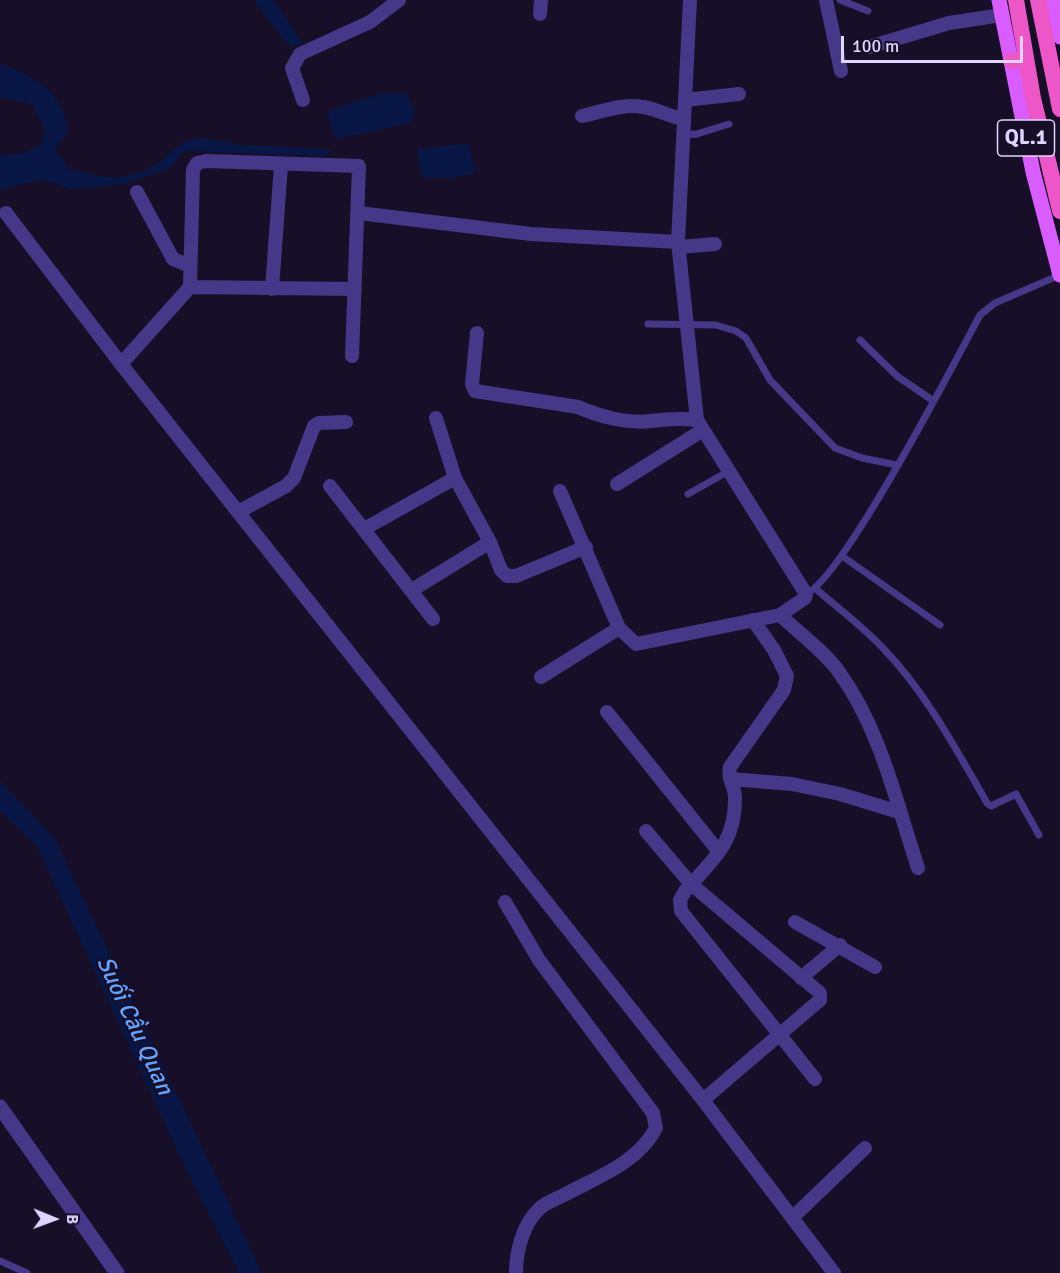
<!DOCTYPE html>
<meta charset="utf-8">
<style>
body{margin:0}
#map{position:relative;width:1060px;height:1273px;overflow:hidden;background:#160f27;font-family:Signika,sans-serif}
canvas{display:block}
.north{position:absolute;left:24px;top:1189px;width:60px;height:60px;-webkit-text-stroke:4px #160f27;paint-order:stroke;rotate:91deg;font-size:16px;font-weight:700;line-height:24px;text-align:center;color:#dfd5ff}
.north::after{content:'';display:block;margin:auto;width:21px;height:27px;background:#dfd5ff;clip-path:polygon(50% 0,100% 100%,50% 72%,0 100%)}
.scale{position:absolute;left:841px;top:36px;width:182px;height:27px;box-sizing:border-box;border:3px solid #dfd5ff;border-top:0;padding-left:8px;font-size:18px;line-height:21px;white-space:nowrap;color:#dfd5ff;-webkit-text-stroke:4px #160f27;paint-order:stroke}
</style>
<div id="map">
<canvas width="1060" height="1273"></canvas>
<div class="north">B</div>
<div class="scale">100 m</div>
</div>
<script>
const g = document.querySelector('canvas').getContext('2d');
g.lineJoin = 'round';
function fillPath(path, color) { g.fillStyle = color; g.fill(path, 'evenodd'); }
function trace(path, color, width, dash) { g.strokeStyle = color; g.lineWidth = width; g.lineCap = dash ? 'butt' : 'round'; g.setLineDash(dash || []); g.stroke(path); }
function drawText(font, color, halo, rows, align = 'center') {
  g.font = font + ' Signika,sans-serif'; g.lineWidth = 4.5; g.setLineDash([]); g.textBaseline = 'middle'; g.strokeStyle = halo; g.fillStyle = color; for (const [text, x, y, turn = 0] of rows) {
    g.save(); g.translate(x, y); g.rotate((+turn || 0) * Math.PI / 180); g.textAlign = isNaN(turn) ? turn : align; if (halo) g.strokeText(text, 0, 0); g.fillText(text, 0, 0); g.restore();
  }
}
fillPath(new Path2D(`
 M 254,0 L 273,0 L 303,43 L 292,47 L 282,38 Z
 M 0,64 C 28,73 55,86 64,115 C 66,120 68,125 68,129 C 66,137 60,143 55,149 L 69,170 L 114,178 L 142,172 L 162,160 L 183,142 L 201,138 L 244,145 L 333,150 L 325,156 L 184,151 L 170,168 L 124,184 L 71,189 L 43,179 L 0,190 L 0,156 L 25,153 L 41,144 L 45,129 L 32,104 L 0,97 Z
 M 380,94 L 407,94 L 415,112 L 412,123 L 336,139 L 327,113 L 341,106 Z
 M 469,143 L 476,173 L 451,178 L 423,177 L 418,162 L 418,149 Z
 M 0,781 L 55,839 L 262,1273 L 239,1273 L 183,1163 L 37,846 L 0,811 Z`), '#081646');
trace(new Path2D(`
 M 840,0 L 868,11
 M 683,135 L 697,134 L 729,124
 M 648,324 L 716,325 L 736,331 L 746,338 L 770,380 L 835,448 L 862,458 L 897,465
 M 860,340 L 897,376 L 932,400
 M 688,494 L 729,471
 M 842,556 L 940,625
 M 816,589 C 838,608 862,626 882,647 C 925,691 956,749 987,803 L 991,806 L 1016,794 L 1039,835
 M 806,594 C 843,578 955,362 980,315 L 995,303 L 1060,275
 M 0,1261 L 27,1273`), '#463888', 7);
trace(new Path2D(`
 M 826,0 L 841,71
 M 540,14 L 541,0
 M 869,47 L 949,23 L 1002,15
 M 303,100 L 292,68 L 300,54 L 370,22 L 399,0
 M 685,100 L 739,94
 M 582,116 C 601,112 624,103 643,107 C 658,109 669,117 684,119
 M 137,192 L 173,259 L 190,266
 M 6,213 L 121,364 L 703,1100 L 834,1273
 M 359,213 L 531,234 L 678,242
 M 679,247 L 715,244
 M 190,287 L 355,289
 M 272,289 L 281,165
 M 477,333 L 472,384 L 475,391 L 578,407 C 598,416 627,424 651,421 C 667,419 680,418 697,420
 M 121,364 L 190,287 L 193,170 L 197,163 L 206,161 L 359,166 L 352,356
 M 436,418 L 455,478 L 490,542 L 501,570 L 507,576 L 516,576 L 586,547
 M 617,484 L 703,430
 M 330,486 L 433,619
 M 560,491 L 619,628 L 636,644 L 780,615 L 805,598 L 806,594 L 697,420 L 678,242 L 690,0
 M 240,511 L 286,486 L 294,478 L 314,426 L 319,423 L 346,422
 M 364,529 L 455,478
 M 412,590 L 490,542
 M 780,615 C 799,633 824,651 839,672 C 881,730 896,802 918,868
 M 753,620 L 774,650 L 787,676 L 784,690 L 730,767 C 727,779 736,788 735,799 C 735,844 713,859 685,891 L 680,900 L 681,911 L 815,1079
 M 541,677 L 619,628
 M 607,712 L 719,852
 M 730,779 L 792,784 L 840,794 L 899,812
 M 646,831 L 691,884 L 820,993 L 820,1000 L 703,1100
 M 505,902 L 539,960 L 653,1113 L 656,1128 C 638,1163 597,1177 564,1195 C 556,1199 545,1203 539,1209 C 523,1224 516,1251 516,1273
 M 795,922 L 875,967
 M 801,978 L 840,945
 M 792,1218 L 865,1148`), '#463888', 14);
trace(new Path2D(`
 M 0,1107 L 117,1273`), '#463888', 15);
trace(new Path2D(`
 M 999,0 L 1033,172 L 1060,275
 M 1053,0 L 1060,37`), '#d85cff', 15);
trace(new Path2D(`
 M 1016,0 L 1033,98 L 1060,211
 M 1038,0 L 1060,109
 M 1011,61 L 1026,59`), '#ec56c6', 16);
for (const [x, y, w] of [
 [1026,138,57]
]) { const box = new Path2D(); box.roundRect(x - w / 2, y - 18, w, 36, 4.5); g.fillStyle = '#160f27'; g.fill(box); trace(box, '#dfd5ff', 1.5); }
drawText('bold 21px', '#dfd5ff', null, [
 ["QL.1",1026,138]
]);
drawText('italic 24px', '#63a1ff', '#160f27', [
 ["Suối Cầu Quan",134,1026,65]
]);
</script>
